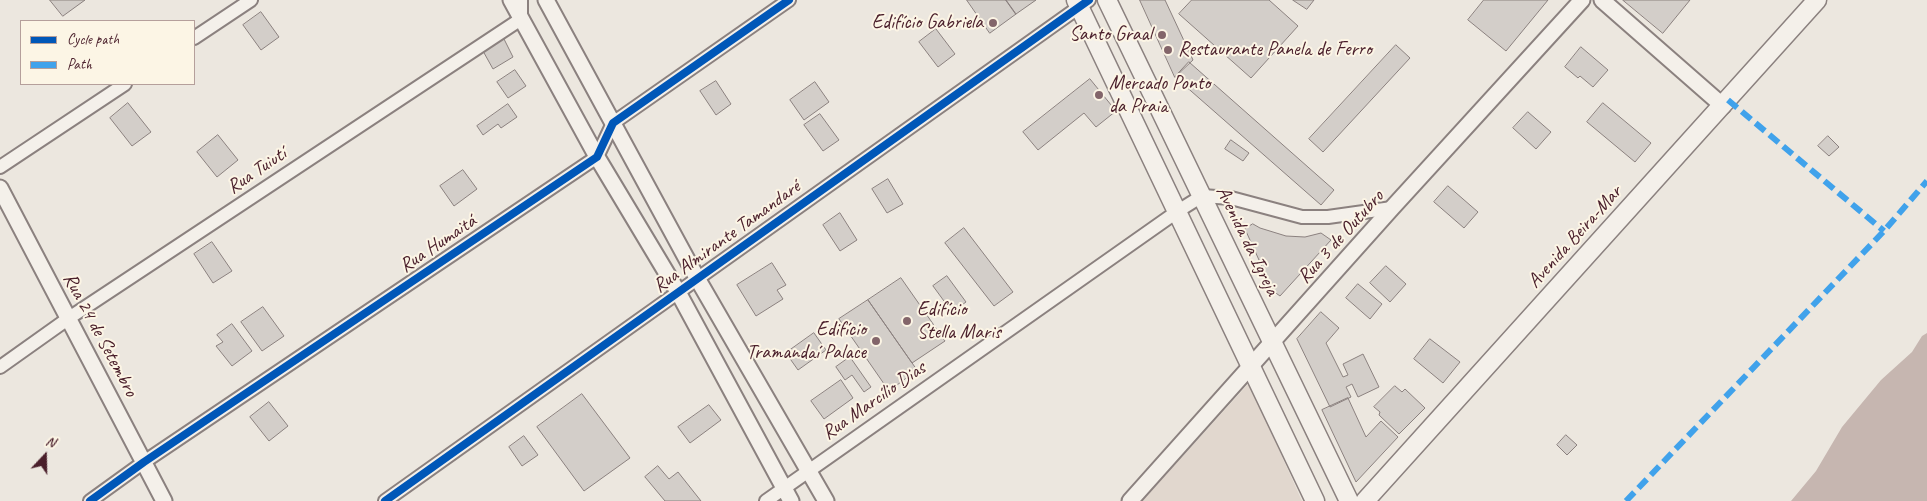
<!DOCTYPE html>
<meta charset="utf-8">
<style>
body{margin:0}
#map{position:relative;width:1927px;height:501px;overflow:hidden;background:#ece7df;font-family:Caveat,sans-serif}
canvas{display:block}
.legend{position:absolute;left:20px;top:20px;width:175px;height:65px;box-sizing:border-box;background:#fcf5e5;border:1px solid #b59f9b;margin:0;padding:6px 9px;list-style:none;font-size:15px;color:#4a1f2b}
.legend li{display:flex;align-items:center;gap:10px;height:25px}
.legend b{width:25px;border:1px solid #b59f9b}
.north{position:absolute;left:20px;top:431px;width:50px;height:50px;-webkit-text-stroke:4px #fcf5e5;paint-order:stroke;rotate:21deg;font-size:14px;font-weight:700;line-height:20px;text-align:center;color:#4a1f2b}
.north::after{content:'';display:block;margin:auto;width:18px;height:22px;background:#4a1f2b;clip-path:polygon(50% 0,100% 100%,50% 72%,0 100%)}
</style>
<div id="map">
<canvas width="1927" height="501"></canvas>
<ul class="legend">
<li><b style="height:6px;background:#0057b8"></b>Cycle path</li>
<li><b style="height:6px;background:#40a2eb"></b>Path</li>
</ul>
<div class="north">N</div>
</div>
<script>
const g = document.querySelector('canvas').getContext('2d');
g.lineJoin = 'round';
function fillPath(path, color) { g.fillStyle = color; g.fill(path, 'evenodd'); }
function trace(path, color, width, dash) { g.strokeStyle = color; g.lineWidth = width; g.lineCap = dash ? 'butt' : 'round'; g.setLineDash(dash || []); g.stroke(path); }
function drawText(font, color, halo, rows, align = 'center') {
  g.font = font + ' Caveat,sans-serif'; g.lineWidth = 4; g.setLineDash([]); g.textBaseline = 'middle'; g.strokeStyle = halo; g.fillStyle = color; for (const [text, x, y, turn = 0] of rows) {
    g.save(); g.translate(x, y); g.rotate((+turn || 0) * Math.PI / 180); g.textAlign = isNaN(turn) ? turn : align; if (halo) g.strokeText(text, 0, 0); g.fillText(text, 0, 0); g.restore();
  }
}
fillPath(new Path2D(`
 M 1249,383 L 1302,501 L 1142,501 Z`), '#e1d7ce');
fillPath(new Path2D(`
 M 1927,333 L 1927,501 L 1791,501 L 1816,471 L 1842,427 L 1881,380 L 1912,352 L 1922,336 Z`), '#c6b6b0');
const building = new Path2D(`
 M 50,0 L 85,0 L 63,16 Z
 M 967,0 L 1006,0 L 1016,14 L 990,33 Z
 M 1006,0 L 1036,0 L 1016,14 Z
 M 1140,0 L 1165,0 L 1193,60 L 1175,77 Z
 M 1192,0 L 1269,0 L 1298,26 L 1251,78 L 1179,14 Z
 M 1293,0 L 1314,0 L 1307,9 Z
 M 1484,0 L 1548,0 L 1506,51 L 1468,20 Z
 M 1623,0 L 1690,0 L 1663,33 Z
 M 261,12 L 279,37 L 261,50 L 243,25 Z
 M 936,29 L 955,54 L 938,67 L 919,42 Z
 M 504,39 L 513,57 L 493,69 L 483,51 Z
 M 1396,45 L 1410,58 L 1323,152 L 1309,139 Z
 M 1581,47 L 1608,70 L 1593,87 L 1580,76 L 1578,78 L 1565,67 Z
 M 1189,62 L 1334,190 L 1321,205 L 1175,77 Z
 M 515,70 L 526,86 L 508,98 L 497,82 Z
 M 1090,79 L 1116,111 L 1096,127 L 1084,113 L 1038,150 L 1023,132 Z
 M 716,81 L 731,104 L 716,115 L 700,91 Z
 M 815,82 L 829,102 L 804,120 L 790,100 Z
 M 128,103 L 151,132 L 132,146 L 110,118 Z
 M 1603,103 L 1651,143 L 1635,162 L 1587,122 Z
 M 508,104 L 517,117 L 501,128 L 498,124 L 483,135 L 477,126 Z
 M 1528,112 L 1551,132 L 1536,149 L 1513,128 Z
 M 820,114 L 839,140 L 823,151 L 804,125 Z
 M 218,135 L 238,160 L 217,177 L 197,152 Z
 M 1828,136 L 1839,147 L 1829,156 L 1818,146 Z
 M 1231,140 L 1249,153 L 1243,161 L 1225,149 Z
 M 463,170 L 477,189 L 454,206 L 440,186 Z
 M 888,179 L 903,204 L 887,213 L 872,189 Z
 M 1448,186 L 1478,212 L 1464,228 L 1434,202 Z
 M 840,213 L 857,240 L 840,251 L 823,225 Z
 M 1253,224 L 1260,228 L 1286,236 L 1305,237 L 1321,233 L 1331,240 L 1280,296 L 1273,291 L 1245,229 Z
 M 964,228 L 1013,292 L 994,306 L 945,243 Z
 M 212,242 L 232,271 L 213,283 L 194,254 Z
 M 772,263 L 786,285 L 777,290 L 783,299 L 756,316 L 737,285 Z
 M 1386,266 L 1406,284 L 1390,302 L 1370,283 Z
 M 947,276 L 966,302 L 952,312 L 933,286 Z
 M 901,278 L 945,341 L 912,363 L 868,300 Z
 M 1358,284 L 1382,304 L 1370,319 L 1346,298 Z
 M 868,300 L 917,370 L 889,391 L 839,319 Z
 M 263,307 L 284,336 L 262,351 L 241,322 Z
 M 1321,312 L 1339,328 L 1326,343 L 1343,377 L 1348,375 L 1343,364 L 1363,354 L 1379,387 L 1358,397 L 1352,384 L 1346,387 L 1351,397 L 1330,407 L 1297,339 Z
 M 232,324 L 252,351 L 232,366 L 216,346 L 223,342 L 217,335 Z
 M 814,333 L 826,350 L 798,370 L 786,353 Z
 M 1430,339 L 1460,362 L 1443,383 L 1414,359 Z
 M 850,357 L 871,387 L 864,392 L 852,375 L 845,380 L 836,367 Z
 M 841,380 L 853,398 L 824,419 L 811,401 Z
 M 1395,386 L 1402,392 L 1405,389 L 1425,408 L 1399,434 L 1379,415 L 1380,412 L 1374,407 Z
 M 582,394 L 630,458 L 584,491 L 537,427 Z
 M 1348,398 L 1366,437 L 1381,421 L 1398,437 L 1356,482 L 1322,410 Z
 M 269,402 L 288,426 L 269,441 L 250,417 Z
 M 709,405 L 721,420 L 690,443 L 678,427 Z
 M 1566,435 L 1577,445 L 1567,455 L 1557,445 Z
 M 524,436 L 538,455 L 522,466 L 509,447 Z
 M 658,466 L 669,479 L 678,472 L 701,501 L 665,501 L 645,477 Z`);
fillPath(building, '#d3cec9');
trace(building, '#8b817f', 1);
const minor = new Path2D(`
 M 194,38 L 251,0
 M 0,167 L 125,84
 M 0,367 L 69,318 L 521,19 L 521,0
 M 90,501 L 144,462 L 597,157 L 613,123 L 789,0
 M 385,501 L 1089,0
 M 766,501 L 1178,211 L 1202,196 L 1231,198 L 1302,217 L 1328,217 L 1392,208`);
const tertiary = new Path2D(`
 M 511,0 L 597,157 L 678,292 L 791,501
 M 546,0 L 697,278 L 826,501
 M 1602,0 L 1723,106
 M 0,188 L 164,501
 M 1130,501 L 1392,208 L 1582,0`);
const secondary = new Path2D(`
 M 1076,0 L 1315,501
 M 1107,0 L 1349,501
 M 1365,501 L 1817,0`);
trace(minor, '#8b817f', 16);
trace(tertiary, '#8b817f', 19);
trace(secondary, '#8b817f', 21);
trace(minor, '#f4f0ea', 12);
trace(tertiary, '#f4f0ea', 15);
trace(secondary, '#f4f0ea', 18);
trace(new Path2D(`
 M 1728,100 L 1884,231
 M 1626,501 L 1884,231 L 1927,181`), '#40a2eb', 6, [12, 6]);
trace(new Path2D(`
 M 90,501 L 144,462 L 597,157 L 613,123 L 789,0
 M 385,501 L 1089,0`), '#0057b8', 8);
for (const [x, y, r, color] of [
 [993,23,5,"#83656a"],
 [1162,35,5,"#83656a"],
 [1168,50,5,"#83656a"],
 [1099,95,5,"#83656a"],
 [907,321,5,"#83656a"],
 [876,341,5,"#83656a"]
]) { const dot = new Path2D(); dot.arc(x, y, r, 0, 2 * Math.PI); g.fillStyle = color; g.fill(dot); trace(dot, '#fcf5e5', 2); }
drawText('20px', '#4a1f2b', '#fcf5e5', [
 ["Edifício Gabriela",983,23],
 ["Santo Graal",1152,35],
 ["Restaurante Panela de Ferro",1178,50,"left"],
 ["Mercado Ponto",1109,84,"left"],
 ["da Praia",1109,107,"left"],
 ["Edifício",917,310,"left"],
 ["Stella Maris",917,333,"left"],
 ["Edifício",866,330],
 ["Tramandaí Palace",866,353]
], 'right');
drawText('20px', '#4a1f2b', '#fcf5e5', [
 ["Rua Tuiutí",257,171,-34],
 ["Rua Almirante Tamandaré",727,237,-36],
 ["Rua 3 de Outubro",1341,237,-48],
 ["Avenida Beira-Mar",1575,237,-48],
 ["Avenida da Igreja",1247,241,64],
 ["Rua Humaitá",438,244,-34],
 ["Rua 24 de Setembro",100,335,62],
 ["Rua Marcílio Dias",874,401,-35]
]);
</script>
